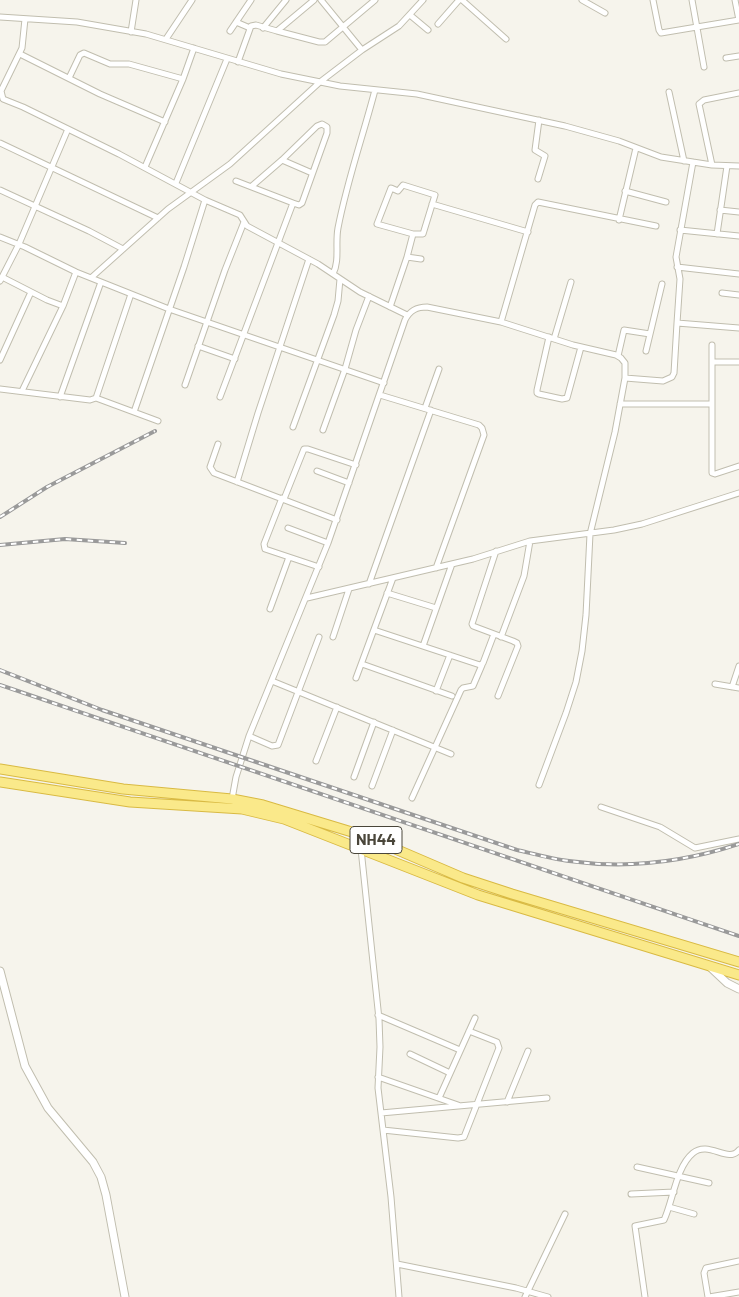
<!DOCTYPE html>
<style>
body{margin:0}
canvas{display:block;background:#f6f4ec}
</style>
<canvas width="739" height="1297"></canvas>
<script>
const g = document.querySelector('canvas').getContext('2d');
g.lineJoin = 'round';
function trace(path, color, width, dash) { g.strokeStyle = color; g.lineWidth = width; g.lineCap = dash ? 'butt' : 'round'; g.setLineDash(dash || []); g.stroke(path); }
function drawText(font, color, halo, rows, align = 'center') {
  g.font = font + ' Barlow,sans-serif'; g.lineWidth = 4; g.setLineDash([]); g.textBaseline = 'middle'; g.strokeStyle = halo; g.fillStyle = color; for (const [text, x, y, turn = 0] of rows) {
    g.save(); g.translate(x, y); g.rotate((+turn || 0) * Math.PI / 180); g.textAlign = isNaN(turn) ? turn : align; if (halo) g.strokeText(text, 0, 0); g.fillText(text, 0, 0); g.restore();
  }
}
const minor = new Path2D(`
 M 321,0 L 362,50
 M 462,0 L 506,39
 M 582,0 L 605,13
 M 653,0 L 659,30 L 661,33 L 739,20
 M 692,0 L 704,67
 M 735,0 L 739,20
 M 410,15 L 428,30
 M 0,17 L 77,22 L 146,34 L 281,74 L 340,86 L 417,94 L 565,126 L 619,141 L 661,157 L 712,165 L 739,166
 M 25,19 L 22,48 L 1,91 L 3,99 L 23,107 L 119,154 L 205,200 L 240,215 L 247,226 L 318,264 L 360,292 L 407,315
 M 236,22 L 250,28
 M 438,24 L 459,0
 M 263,28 L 286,0
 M 230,31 L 251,0
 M 277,31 L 319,42 L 325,42 L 375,0
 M 131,32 L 136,0
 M 166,39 L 192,0
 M 20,54 L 100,94 L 165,122
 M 726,58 L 739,56
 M 238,62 L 251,26 L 256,25 L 277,31 L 314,0
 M 69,78 L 80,55 L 84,53 L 110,64 L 129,64 L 183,79
 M 669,92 L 684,161
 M 0,143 L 158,218
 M 282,160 L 312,173
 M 712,165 L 699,104 L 704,100 L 739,93
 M 145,167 L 183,79 L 194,48
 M 538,179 L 545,156 L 535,150 L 539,120
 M 236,181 L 293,203
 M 176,183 L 227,59
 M 0,190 L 89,231 L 123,249
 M 625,191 L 666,202
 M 432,204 L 528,232
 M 720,210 L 739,212
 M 619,220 L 636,148
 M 680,230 L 739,236
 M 717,234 L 727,166
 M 0,237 L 25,247 L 76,272 L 169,309 L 384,383
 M 407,257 L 413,234 L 377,224 L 391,188 L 398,191 L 403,185 L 435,195 L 423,234 L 413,234
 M 677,267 L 739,274
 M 333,274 C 340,260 335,244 338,228 C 347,181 363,136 375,90
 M 2,277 L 47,300 L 63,306
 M 92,277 L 168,209 L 230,164 L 320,82 L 362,50 L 399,26 L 423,0
 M 0,281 L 19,244 L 68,129
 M 722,293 L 739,295
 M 390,307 L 407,257 L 421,259
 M 501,322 L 535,205 L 538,202 L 656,226
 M 677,323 L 680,279 L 676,257 L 693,162
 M 549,337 L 537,390 L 537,393 L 539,394 L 562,399 L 567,398 L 581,347
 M 554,339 L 571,282
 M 712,345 L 712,473 L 715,474 L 739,466
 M 198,346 L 235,359
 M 646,351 L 662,284
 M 618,356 L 624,330 L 650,334
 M 0,360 L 31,292
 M 712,362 L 739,362
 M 625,378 L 663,381 L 672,377 L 674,373 L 677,323 L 739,328
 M 185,385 L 225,270 L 244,222
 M 0,389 L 90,400 L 96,398 L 131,294
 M 22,391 L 63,306 L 76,272
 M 380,395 L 479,425 L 482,428 L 484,435 L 436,568
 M 60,397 L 101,282
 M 220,397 L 293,203 L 299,205 L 302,203 L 327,133 L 327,127 L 322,124 L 317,126 L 282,160 L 252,186
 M 96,398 L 158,421
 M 620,404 L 712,404
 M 425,408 L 439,369
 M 134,412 L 184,267 L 205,200
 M 293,427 L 334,315 L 338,301 L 340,279
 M 323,430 L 345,369 L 356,330 L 369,296
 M 218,444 L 210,467 L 214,473 L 337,520
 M 317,471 L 349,483
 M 237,482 L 258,413 L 309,259
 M 282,498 L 264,544 L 265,549 L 319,567
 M 284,499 L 304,449 L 308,449 L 356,465
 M 288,528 L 328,543
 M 496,551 L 472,624 L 473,626 L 513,641 L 517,643 L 518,646 L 498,696
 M 369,584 L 431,410
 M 387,593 L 436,608
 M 307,598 L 473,559 L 530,541 L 614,530 L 642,524 L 739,493
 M 270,609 L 289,557
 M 374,630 L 480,665 L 483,663 L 494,634
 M 333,637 L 349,589
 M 501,637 L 524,576 L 530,541
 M 423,646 L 452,564
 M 362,664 L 452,696
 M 356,678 L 393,578
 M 272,681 L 451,754
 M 715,684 L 739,688
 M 732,687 L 739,666
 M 436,691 L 450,655
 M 249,736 L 272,746 L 278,745 L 319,637
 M 316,761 L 337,707
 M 354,777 L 374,722
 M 372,786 L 393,730
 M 412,798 L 461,690 L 463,688 L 473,686 L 482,665
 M 232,799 L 236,777 L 249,736 L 328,543 L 405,320 C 410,310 417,307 427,307 L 501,322 L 573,345 L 616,355 L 621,358 L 625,363 L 625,378 L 615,432 L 590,534 L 586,615 L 582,651 L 576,682 L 566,713 L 539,785
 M 601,807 L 660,827 L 695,848 L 739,839
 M 365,836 L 361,849 L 379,1019 L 380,1047 L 378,1088 L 391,1197 L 399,1297
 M 378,1015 L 460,1050
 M 410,1054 L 450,1073
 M 378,1077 L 458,1105
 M 439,1098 L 475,1018
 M 507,1102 L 528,1051
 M 381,1113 L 547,1098
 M 383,1130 L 458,1138 L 464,1137 L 499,1048 L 497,1042 L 469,1031
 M 637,1167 L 709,1183
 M 631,1194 L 674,1192
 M 669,1207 L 694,1214
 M 397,1264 L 516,1288 L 548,1297
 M 525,1297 L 565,1214
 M 645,1297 L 635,1226 L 664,1220 C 673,1201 676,1167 693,1153 C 709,1140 728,1164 739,1150
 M 708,1297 L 704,1273 L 706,1268 L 739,1261
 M 709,1297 L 739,1292`);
const tertiary = new Path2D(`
 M 710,967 L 727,983 L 739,989
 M 0,971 L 25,1066 L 48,1108 L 93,1162 L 101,1177 L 106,1195 L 125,1297`);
const trunk = new Path2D(`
 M 0,769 L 123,789 L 232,799 L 263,805 L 365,836 L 463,878 L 512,894 L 739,962
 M 0,782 L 130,802 L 242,809 L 284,819 L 478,895 L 739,975`);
trace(minor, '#c1beaf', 7);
trace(tertiary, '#c1beaf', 9);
trace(trunk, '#d9ba43', 11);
trace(minor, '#fff', 5);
trace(tertiary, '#fff', 7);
trace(trunk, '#fae98a', 9);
const rail = new Path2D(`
 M 0,517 L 47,487 L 155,431
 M 0,545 L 65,539 L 125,543
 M 0,670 L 102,710 L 517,850 C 534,854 552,859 569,861 C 626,869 685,862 739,844
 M 0,685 L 739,936`);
trace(rail, '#9a9a9a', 4);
trace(rail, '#fff', 2, [5.5]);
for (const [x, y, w] of [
 [376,840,52]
]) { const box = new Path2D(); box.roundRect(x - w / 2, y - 13.5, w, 27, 4); g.fillStyle = '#fff'; g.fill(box); trace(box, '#4a463a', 1); }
drawText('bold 16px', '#4a463a', null, [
 ["NH44",376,840]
]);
</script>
